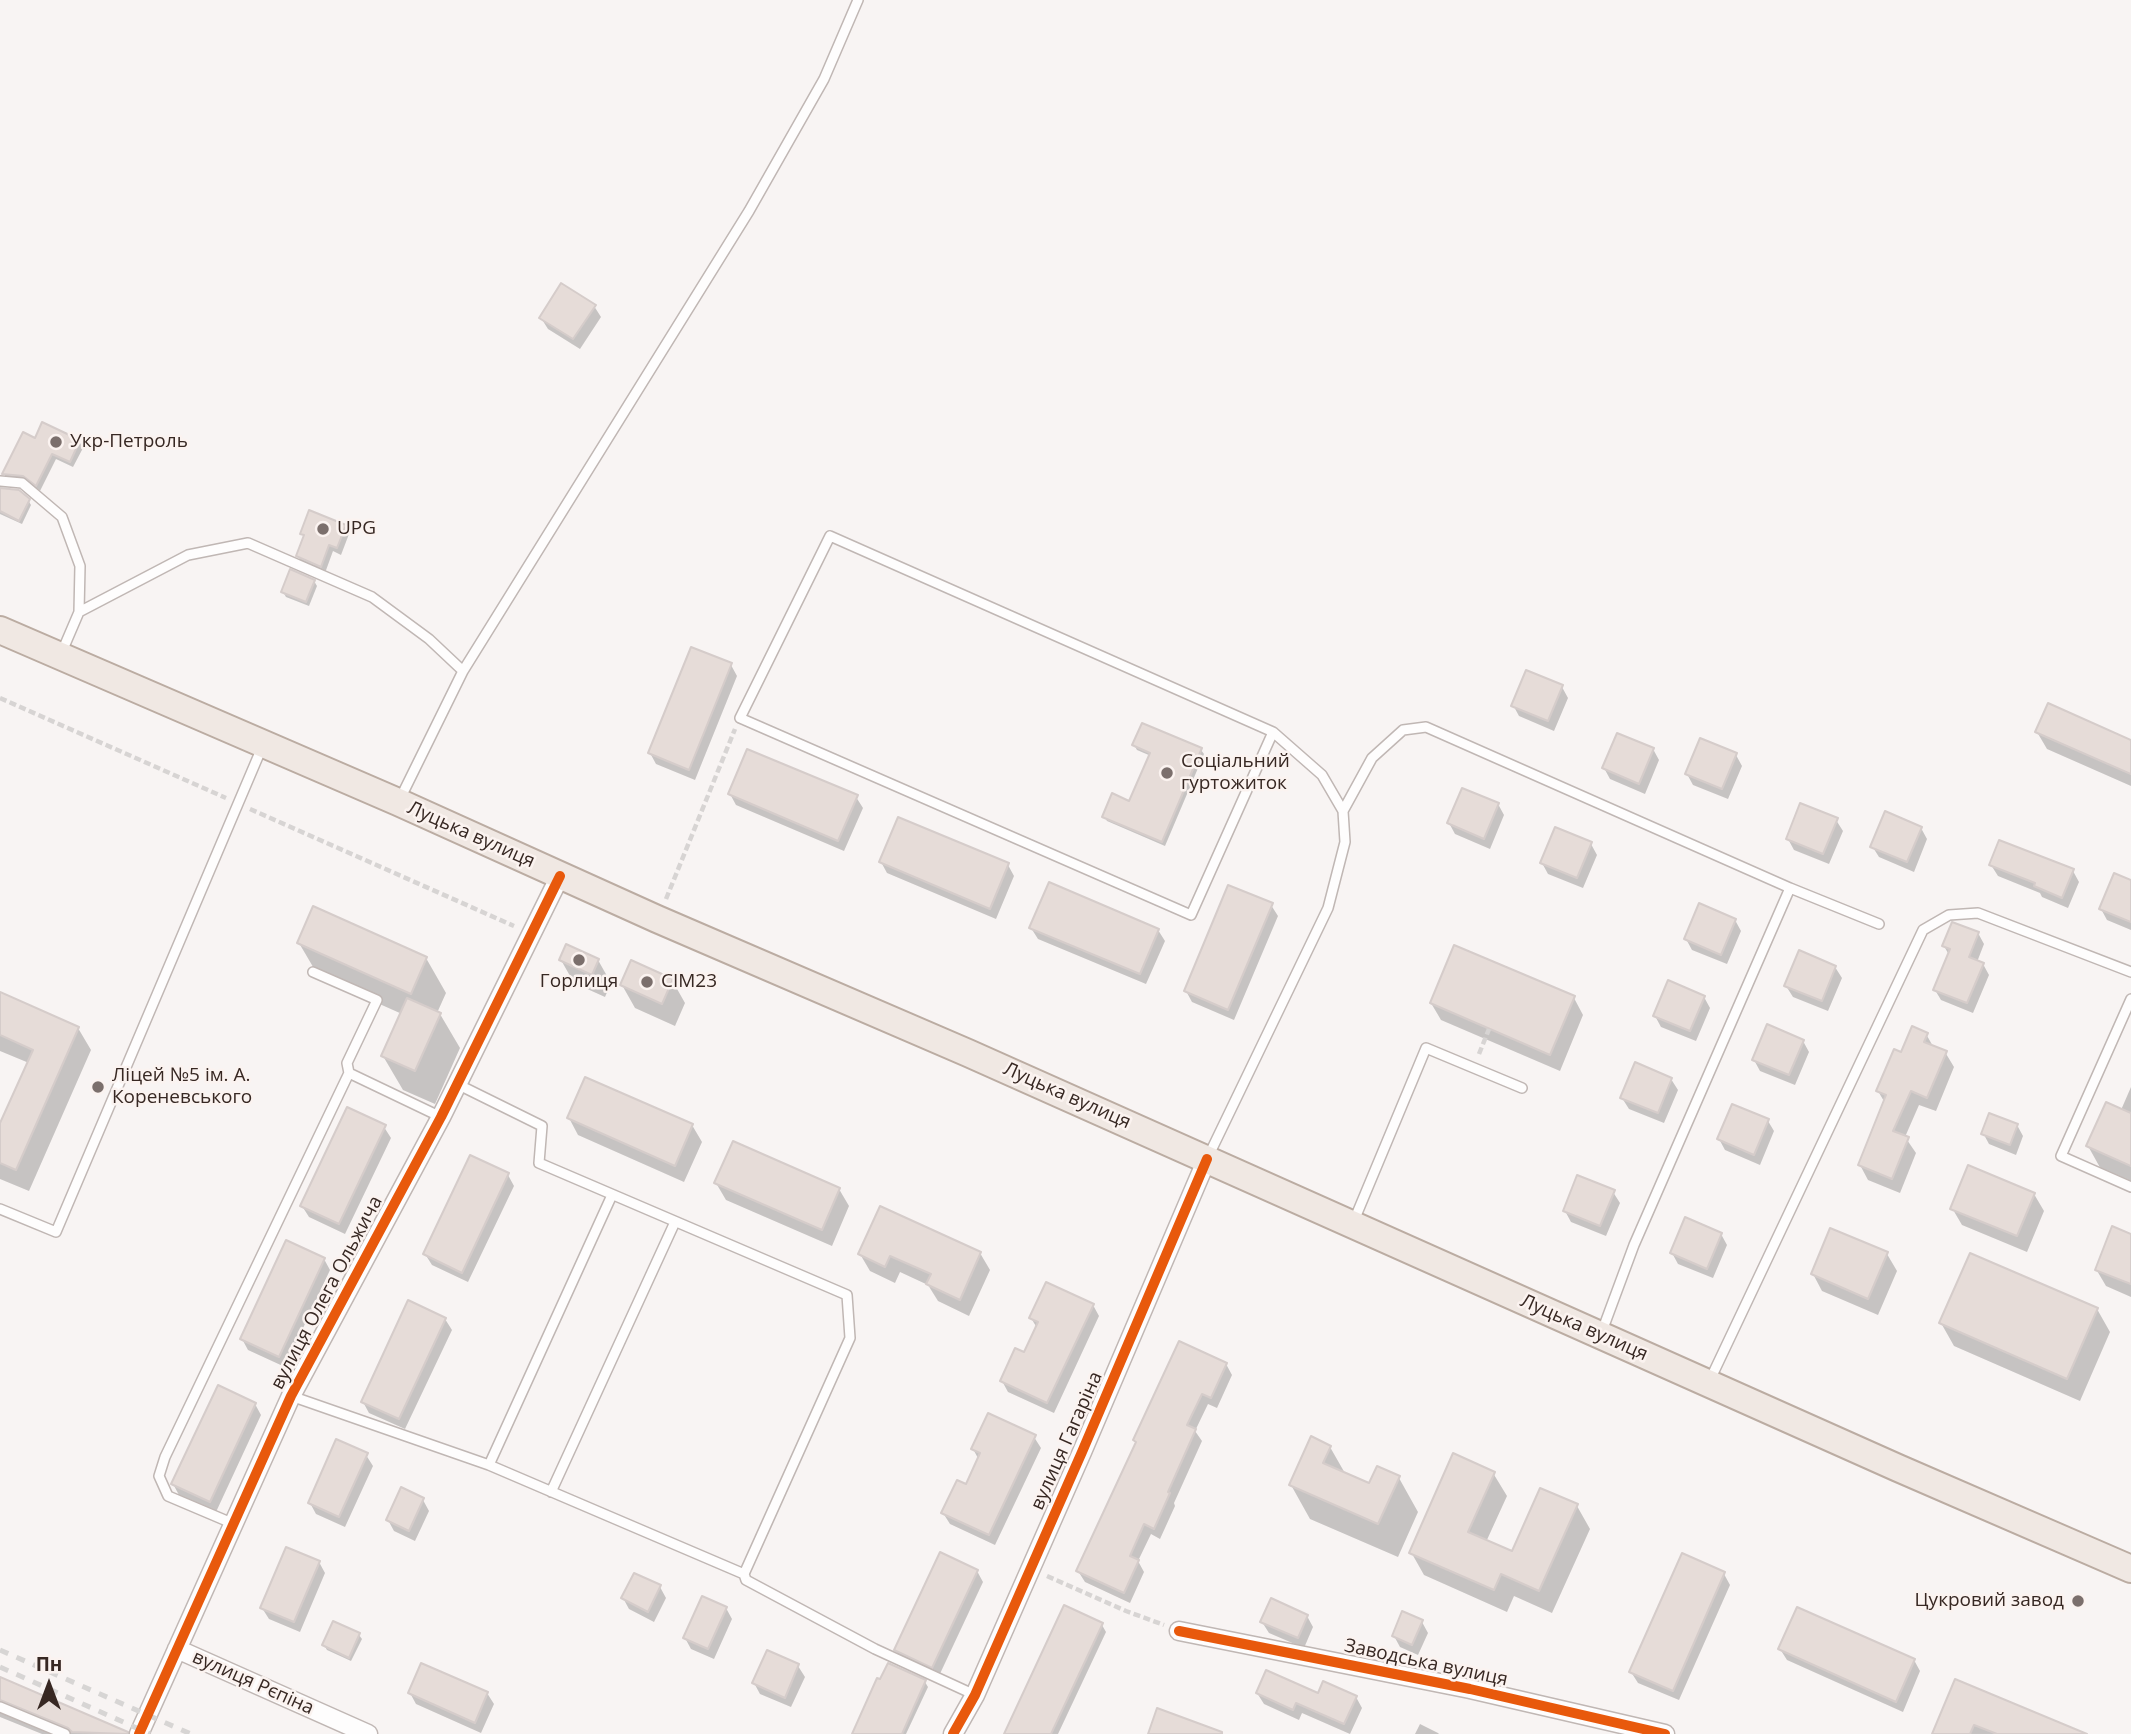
<!DOCTYPE html>
<meta charset="utf-8">
<style>
body{margin:0}
#map{position:relative;width:2131px;height:1734px;overflow:hidden;background:#f8f4f3;font-family:"Open Sans",sans-serif}
canvas{display:block}
.north{position:absolute;left:14px;top:1650px;width:70px;height:70px;-webkit-text-stroke:5px #fbf3f0;paint-order:stroke;rotate:0deg;font-size:19px;font-weight:700;line-height:28px;text-align:center;color:#372823}
.north::after{content:'';display:block;margin:auto;width:24px;height:32px;background:#372823;clip-path:polygon(50% 0,100% 100%,50% 72%,0 100%)}
</style>
<div id="map">
<canvas width="2131" height="1734"></canvas>
<div class="north">Пн</div>
</div>
<script>
const g = document.querySelector('canvas').getContext('2d');
g.lineJoin = 'round';
function fillPath(path, color) { g.fillStyle = color; g.fill(path, 'evenodd'); }
function trace(path, color, width, dash) { g.strokeStyle = color; g.lineWidth = width; g.lineCap = dash ? 'butt' : 'round'; g.setLineDash(dash || []); g.stroke(path); }
function drawText(font, color, halo, rows, align = 'center') {
  g.font = font + ' "Open Sans",sans-serif'; g.lineWidth = 5; g.setLineDash([]); g.textBaseline = 'middle'; g.strokeStyle = halo; g.fillStyle = color; for (const [text, x, y, turn = 0] of rows) {
    g.save(); g.translate(x, y); g.rotate((+turn || 0) * Math.PI / 180); g.textAlign = isNaN(turn) ? turn : align; if (halo) g.strokeText(text, 0, 0); g.fillText(text, 0, 0); g.restore();
  }
}
fillPath(new Path2D(`
 M 594,306 L 601,317 L 580,349 L 548,329 L 541,318 Z
 M 35,440 L 79,441 L 83,448 L 73,467 L 56,459 L 40,491 L 29,482 L 8,480 L 4,474 Z
 M 0,489 L 28,500 L 31,505 L 22,524 L 0,514 Z
 M 345,527 L 349,534 L 341,555 L 333,551 L 325,573 L 302,563 L 298,556 L 305,539 L 302,533 Z
 M 314,581 L 317,586 L 309,606 L 286,597 L 283,592 Z
 M 731,665 L 737,676 L 695,780 L 656,764 L 650,753 Z
 M 1562,687 L 1568,698 L 1554,731 L 1519,716 L 1513,705 Z
 M 2037,732 L 2131,742 L 2131,786 L 2047,749 Z
 M 1134,745 L 1201,750 L 1204,754 L 1165,846 L 1107,821 L 1104,816 L 1130,803 L 1151,756 L 1137,750 Z
 M 1653,749 L 1659,760 L 1645,794 L 1610,779 L 1604,768 Z
 M 1736,755 L 1742,766 L 1728,799 L 1693,785 L 1687,774 Z
 M 730,794 L 856,797 L 863,808 L 844,851 L 736,805 Z
 M 1498,804 L 1504,815 L 1490,849 L 1455,834 L 1449,823 Z
 M 1836,820 L 1843,831 L 1829,864 L 1794,850 L 1788,839 Z
 M 1921,828 L 1927,839 L 1914,872 L 1879,857 L 1872,846 Z
 M 1591,844 L 1597,855 L 1583,888 L 1548,874 L 1542,863 Z
 M 881,862 L 1008,865 L 1014,876 L 996,919 L 887,873 Z
 M 1991,865 L 2073,871 L 2079,882 L 2068,908 L 2042,897 L 2040,893 L 1998,876 Z
 M 2131,882 L 2131,930 L 2107,920 L 2101,909 Z
 M 1271,905 L 1278,916 L 1234,1020 L 1192,1002 L 1186,991 Z
 M 1735,920 L 1741,931 L 1727,964 L 1692,950 L 1686,939 Z
 M 1031,928 L 1158,930 L 1165,941 L 1146,984 L 1038,939 Z
 M 1978,933 L 1984,944 L 1977,962 L 1983,964 L 1989,975 L 1973,1013 L 1941,1000 L 1935,990 L 1949,955 L 1944,946 Z
 M 299,943 L 426,958 L 446,993 L 437,1013 L 440,1014 L 460,1048 L 435,1104 L 403,1090 L 383,1056 L 402,1014 L 319,977 Z
 M 561,960 L 598,960 L 611,983 L 605,997 L 574,983 Z
 M 1835,967 L 1842,978 L 1828,1011 L 1793,997 L 1786,986 Z
 M 672,980 L 685,1003 L 675,1026 L 635,1008 L 622,985 Z
 M 0,994 L 78,1028 L 91,1050 L 29,1191 L 0,1179 L 0,1121 L 2,1123 L 29,1063 L 0,1051 Z
 M 1704,997 L 1710,1008 L 1696,1041 L 1661,1027 L 1655,1016 Z
 M 1574,998 L 1583,1015 L 1560,1071 L 1441,1020 L 1431,1003 Z
 M 1926,1034 L 1934,1048 L 1945,1052 L 1954,1067 L 1936,1111 L 1919,1105 L 1905,1137 L 1916,1153 L 1900,1193 L 1868,1180 L 1860,1165 L 1885,1103 L 1878,1091 L 1902,1054 Z
 M 1803,1041 L 1809,1052 L 1795,1085 L 1760,1071 L 1754,1060 Z
 M 1671,1079 L 1678,1090 L 1664,1123 L 1629,1109 L 1622,1098 Z
 M 2131,1087 L 2131,1191 L 2107,1180 L 2088,1146 L 2121,1110 Z
 M 569,1118 L 692,1125 L 702,1142 L 684,1182 L 578,1135 Z
 M 1768,1121 L 1774,1131 L 1760,1165 L 1725,1150 L 1719,1139 Z
 M 2017,1125 L 2023,1136 L 2016,1155 L 1989,1144 L 1983,1133 Z
 M 384,1127 L 391,1138 L 345,1234 L 309,1217 L 302,1206 Z
 M 508,1175 L 514,1186 L 468,1282 L 432,1265 L 425,1254 Z
 M 716,1183 L 839,1189 L 849,1206 L 832,1246 L 726,1200 Z
 M 1613,1192 L 1620,1203 L 1606,1236 L 1571,1222 L 1565,1211 Z
 M 2034,1194 L 2044,1211 L 2027,1252 L 1962,1225 L 1952,1208 Z
 M 1721,1234 L 1727,1245 L 1713,1278 L 1678,1264 L 1672,1253 Z
 M 2131,1236 L 2131,1297 L 2106,1286 L 2096,1269 Z
 M 980,1253 L 990,1270 L 969,1316 L 938,1301 L 928,1285 L 900,1272 L 895,1283 L 870,1271 L 860,1254 Z
 M 1887,1254 L 1897,1271 L 1878,1315 L 1822,1291 L 1813,1274 Z
 M 324,1259 L 330,1270 L 285,1367 L 248,1350 L 242,1339 Z
 M 1093,1305 L 1099,1316 L 1054,1413 L 1008,1392 L 1002,1381 L 1025,1354 L 1037,1328 L 1031,1318 Z
 M 2097,1309 L 2110,1332 L 2080,1401 L 1954,1346 L 1941,1323 Z
 M 445,1319 L 452,1330 L 405,1429 L 369,1413 L 363,1402 Z
 M 1226,1364 L 1232,1375 L 1217,1408 L 1208,1404 L 1195,1431 L 1202,1441 L 1174,1503 L 1175,1506 L 1160,1539 L 1151,1534 L 1138,1561 L 1144,1572 L 1130,1603 L 1085,1582 L 1078,1571 L 1137,1443 Z
 M 255,1404 L 261,1415 L 216,1512 L 179,1495 L 173,1484 Z
 M 1034,1437 L 1041,1448 L 995,1545 L 950,1524 L 943,1513 L 967,1486 L 979,1460 L 973,1449 Z
 M 1330,1447 L 1346,1475 L 1370,1486 L 1399,1478 L 1418,1512 L 1398,1557 L 1310,1519 L 1291,1485 Z
 M 366,1455 L 373,1466 L 345,1527 L 316,1514 L 310,1503 Z
 M 1493,1473 L 1507,1496 L 1486,1542 L 1513,1554 L 1577,1506 L 1590,1529 L 1552,1613 L 1514,1596 L 1507,1612 L 1424,1575 L 1411,1552 Z
 M 423,1500 L 429,1511 L 415,1541 L 394,1531 L 388,1520 Z
 M 319,1562 L 325,1573 L 300,1632 L 269,1619 L 262,1608 Z
 M 977,1571 L 983,1582 L 938,1678 L 902,1661 L 896,1650 Z
 M 1724,1574 L 1730,1585 L 1679,1700 L 1638,1683 L 1631,1672 Z
 M 660,1587 L 666,1598 L 654,1622 L 629,1609 L 623,1598 Z
 M 726,1608 L 732,1619 L 714,1659 L 691,1649 L 685,1638 Z
 M 1307,1616 L 1313,1627 L 1304,1648 L 1269,1633 L 1262,1622 Z
 M 1422,1622 L 1428,1633 L 1418,1655 L 1400,1647 L 1394,1636 Z
 M 1102,1625 L 1106,1632 L 1058,1734 L 1006,1734 Z
 M 359,1635 L 362,1639 L 351,1661 L 327,1650 L 324,1645 Z
 M 1780,1649 L 1914,1660 L 1920,1671 L 1903,1712 L 1787,1660 Z
 M 798,1666 L 805,1677 L 791,1707 L 760,1694 L 754,1683 Z
 M 0,1679 L 121,1731 L 122,1734 L 42,1734 L 0,1717 Z
 M 881,1681 L 925,1682 L 928,1687 L 906,1734 L 854,1734 Z
 M 1956,1681 L 2078,1734 L 1934,1734 Z
 M 410,1693 L 487,1693 L 494,1704 L 481,1733 L 416,1704 Z
 M 1257,1693 L 1356,1697 L 1362,1708 L 1350,1734 L 1302,1713 L 1299,1720 L 1264,1704 Z
 M 1420,1724 L 1438,1733 L 1439,1734 L 1415,1734 Z`), '#0003');
const building = new Path2D(`
 M 561,283 L 596,305 L 573,339 L 539,318 Z
 M 42,422 L 80,440 L 70,462 L 52,454 L 36,486 L 23,476 L 2,474 L 23,432 L 35,438 Z
 M 0,488 L 19,490 L 30,499 L 19,521 L 0,511 Z
 M 309,510 L 346,525 L 337,548 L 329,545 L 321,567 L 296,556 L 304,535 L 300,534 Z
 M 290,569 L 315,580 L 306,602 L 281,592 Z
 M 691,647 L 732,663 L 689,770 L 648,753 Z
 M 1526,670 L 1563,685 L 1548,721 L 1511,706 Z
 M 2048,703 L 2131,740 L 2131,774 L 2035,732 Z
 M 1142,723 L 1202,748 L 1162,842 L 1102,817 L 1112,793 L 1129,801 L 1150,753 L 1132,745 Z
 M 1617,733 L 1654,748 L 1639,784 L 1602,768 Z
 M 1700,738 L 1737,753 L 1722,789 L 1685,774 Z
 M 747,749 L 858,795 L 838,841 L 728,794 Z
 M 1462,788 L 1499,803 L 1484,839 L 1447,823 Z
 M 1800,803 L 1838,818 L 1823,854 L 1786,839 Z
 M 1885,811 L 1922,827 L 1907,862 L 1870,847 Z
 M 898,817 L 1009,863 L 990,909 L 879,862 Z
 M 1555,827 L 1592,842 L 1577,878 L 1540,863 Z
 M 1999,840 L 2074,869 L 2062,898 L 2034,886 L 2035,883 L 1989,865 Z
 M 2114,873 L 2131,880 L 2131,922 L 2099,909 Z
 M 1049,882 L 1159,929 L 1140,974 L 1029,928 Z
 M 1228,885 L 1273,903 L 1228,1010 L 1184,991 Z
 M 1699,903 L 1736,919 L 1721,955 L 1684,939 Z
 M 313,906 L 427,957 L 411,994 L 297,943 Z
 M 1952,922 L 1979,932 L 1969,957 L 1984,963 L 1967,1003 L 1933,990 L 1950,949 L 1942,946 Z
 M 566,944 L 599,959 L 592,975 L 559,960 Z
 M 1454,945 L 1575,996 L 1550,1055 L 1430,1003 Z
 M 1799,950 L 1836,966 L 1822,1001 L 1784,986 Z
 M 631,960 L 673,979 L 662,1004 L 620,985 Z
 M 1668,980 L 1705,996 L 1690,1031 L 1653,1016 Z
 M 0,992 L 79,1027 L 16,1170 L 0,1163 L 0,1123 L 33,1050 L 0,1035 Z
 M 407,998 L 441,1013 L 415,1071 L 381,1056 Z
 M 1767,1024 L 1804,1040 L 1789,1075 L 1752,1060 Z
 M 1912,1026 L 1928,1033 L 1924,1042 L 1947,1051 L 1927,1098 L 1911,1091 L 1893,1131 L 1909,1137 L 1892,1179 L 1858,1165 L 1886,1095 L 1876,1091 L 1894,1049 L 1901,1052 Z
 M 1635,1062 L 1672,1078 L 1658,1113 L 1620,1098 Z
 M 585,1077 L 693,1124 L 675,1166 L 567,1118 Z
 M 2106,1102 L 2131,1113 L 2131,1166 L 2086,1146 Z
 M 1732,1104 L 1769,1119 L 1754,1155 L 1717,1139 Z
 M 347,1107 L 386,1125 L 339,1224 L 300,1206 Z
 M 1989,1113 L 2018,1124 L 2010,1145 L 1981,1134 Z
 M 733,1141 L 840,1188 L 822,1230 L 714,1183 Z
 M 470,1155 L 509,1173 L 462,1273 L 423,1254 Z
 M 1968,1165 L 2035,1193 L 2017,1236 L 1950,1209 Z
 M 1577,1175 L 1615,1190 L 1600,1226 L 1563,1211 Z
 M 880,1206 L 981,1252 L 960,1300 L 926,1284 L 931,1274 L 890,1256 L 885,1267 L 858,1254 Z
 M 1685,1217 L 1722,1233 L 1707,1269 L 1670,1253 Z
 M 2112,1226 L 2131,1234 L 2131,1284 L 2095,1270 Z
 M 1830,1228 L 1888,1252 L 1868,1299 L 1811,1274 Z
 M 286,1240 L 325,1258 L 279,1357 L 240,1339 Z
 M 1970,1253 L 2098,1308 L 2067,1379 L 1939,1323 Z
 M 1046,1282 L 1094,1304 L 1047,1403 L 1000,1381 L 1015,1348 L 1024,1352 L 1038,1322 L 1029,1318 Z
 M 408,1300 L 446,1318 L 399,1419 L 361,1402 Z
 M 1179,1341 L 1227,1363 L 1211,1398 L 1202,1394 L 1187,1425 L 1196,1429 L 1168,1492 L 1170,1493 L 1154,1529 L 1144,1524 L 1130,1556 L 1139,1560 L 1124,1593 L 1076,1571 L 1136,1442 L 1133,1440 Z
 M 218,1385 L 256,1403 L 210,1502 L 171,1484 Z
 M 988,1413 L 1036,1435 L 989,1535 L 941,1513 L 957,1480 L 966,1484 L 980,1453 L 971,1449 Z
 M 1311,1436 L 1331,1446 L 1323,1463 L 1369,1483 L 1377,1466 L 1400,1476 L 1378,1524 L 1289,1485 Z
 M 336,1439 L 368,1453 L 339,1517 L 308,1503 Z
 M 1453,1453 L 1495,1472 L 1468,1532 L 1512,1551 L 1540,1488 L 1578,1504 L 1539,1591 L 1501,1574 L 1494,1590 L 1409,1553 Z
 M 401,1487 L 424,1498 L 409,1531 L 386,1520 Z
 M 286,1547 L 320,1561 L 294,1622 L 260,1608 Z
 M 940,1552 L 978,1570 L 932,1668 L 894,1650 Z
 M 1682,1553 L 1725,1572 L 1673,1691 L 1629,1672 Z
 M 634,1573 L 661,1585 L 648,1612 L 621,1598 Z
 M 702,1596 L 727,1607 L 708,1649 L 683,1638 Z
 M 1271,1598 L 1308,1615 L 1298,1638 L 1260,1622 Z
 M 1064,1605 L 1103,1623 L 1051,1734 L 1004,1734 Z
 M 1797,1607 L 1915,1659 L 1896,1702 L 1778,1649 Z
 M 1402,1611 L 1423,1620 L 1412,1645 L 1392,1636 Z
 M 333,1621 L 360,1633 L 349,1658 L 322,1645 Z
 M 767,1650 L 799,1664 L 785,1698 L 752,1683 Z
 M 421,1663 L 488,1692 L 475,1723 L 408,1693 Z
 M 888,1663 L 926,1680 L 902,1734 L 852,1734 L 877,1678 L 880,1679 Z
 M 1266,1670 L 1318,1693 L 1323,1681 L 1357,1696 L 1344,1724 L 1296,1703 L 1293,1710 L 1256,1693 Z
 M 0,1677 L 128,1732 L 128,1734 L 72,1732 L 68,1728 L 0,1700 Z
 M 1955,1679 L 2087,1734 L 1997,1734 L 1974,1725 L 1970,1734 L 1932,1734 Z
 M 1157,1708 L 1222,1732 L 1222,1734 L 1148,1734 Z`);
fillPath(building, '#e6dcd8');
trace(building, '#d5ccca', 2);
const lane = new Path2D(`
 M 0,481 L 22,483 L 62,517 L 80,566 L 79,612 L 61,654
 M 79,612 L 188,555 L 248,543 L 372,597 L 429,639 L 463,671
 M 399,801 L 463,671 L 749,211 L 824,79 L 858,0
 M 1343,811 L 1372,758 L 1403,730 L 1426,727 L 1790,888 L 1634,1245 L 1601,1334
 M 1790,888 L 1879,924
 M 313,972 L 377,1000 L 347,1063 L 349,1073
 M 2131,999 L 2061,1156 L 2131,1187
 M 457,1084 L 542,1126 L 539,1163 L 847,1295 L 850,1338 L 744,1574
 M 1208,1157 L 1328,908 L 1345,842 L 1343,811 L 1322,775 L 1273,732 L 830,536 L 740,718 L 1191,915 L 1273,732
 M 0,1209 L 56,1232 L 263,745
 M 1353,1223 L 1426,1048 L 1522,1088
 M 1709,1382 L 1923,930 L 1949,915 L 1978,913 L 2131,972
 M 291,1396 L 489,1465 L 744,1574 L 746,1580 L 875,1649 L 975,1695
 M 489,1465 L 612,1195
 M 551,1492 L 675,1222
 M 234,1524 L 168,1496 L 159,1476 L 165,1457 L 349,1073 L 441,1117
 M 0,1707 L 65,1734`);
const street = new Path2D(`
 M 1179,1631 L 1470,1689 L 1665,1734
 M 177,1649 L 368,1734
 M 139,1734 L 291,1396 L 441,1117 L 560,876
 M 953,1734 L 975,1695 L 1082,1452 L 1207,1159`);
const primary = new Path2D(`
 M 0,630 L 398,802 L 657,919 L 968,1053 L 1898,1468 L 2131,1569`);
trace(lane, '#c0b7b4', 12);
trace(street, '#c0b7b4', 21);
trace(primary, '#bbaca2', 30);
trace(new Path2D(`
 M 0,698 L 226,798
 M 250,809 L 514,926
 M 666,899 L 735,729
 M 1479,1054 L 1489,1029
 M 1047,1576 L 1126,1611 L 1164,1625`), '#d7d4d3', 4.5, [7, 3.5]);
trace(lane, '#fefdfd', 9);
trace(street, '#fefdfd', 18);
trace(primary, '#f0e8e3', 26);
trace(new Path2D(`
 M 0,1650 L 191,1734
 M 0,1667 L 150,1734`), '#d7d5d4', 5, [9, 9]);
trace(new Path2D(`
 M 1179,1631 L 1470,1689 L 1665,1734
 M 139,1734 L 291,1396 L 441,1117 L 560,876
 M 953,1734 L 975,1695 L 1082,1452 L 1207,1159`), '#e8590c', 10);
for (const [x, y, r, color] of [
 [56,442,7,"#7b6f6c"],
 [323,529,7,"#7b6f6c"],
 [1167,773,7,"#7b6f6c"],
 [579,960,7,"#7b6f6c"],
 [647,982,7,"#7b6f6c"],
 [98,1087,7,"#7b6f6c"],
 [2078,1601,7,"#7b6f6c"]
]) { const dot = new Path2D(); dot.arc(x, y, r, 0, 2 * Math.PI); g.fillStyle = color; g.fill(dot); trace(dot, '#fbf3f0', 2.5); }
drawText('19px', '#372823', '#fbf3f0', [
 ["Укр-Петроль",70,442],
 ["UPG",337,529],
 ["Соціальний",1181,762],
 ["гуртожиток",1181,784],
 ["Горлиця",579,982,"center"],
 ["СІМ23",661,982],
 ["Ліцей №5 ім. А.",112,1076],
 ["Кореневського",112,1098],
 ["Цукровий завод",2064,1601,"right"]
], 'left');
drawText('19px', '#372823', '#fbf3f0', [
 ["Луцька вулиця",471,835,24],
 ["Луцька вулиця",1067,1096,24],
 ["вулиця Олега Ольжича",327,1293,-62],
 ["Луцька вулиця",1584,1328,24],
 ["вулиця Гагаріна",1067,1441,-66],
 ["Заводська вулиця",1426,1663,12],
 ["вулиця Рєпіна",253,1683,24]
]);
</script>
